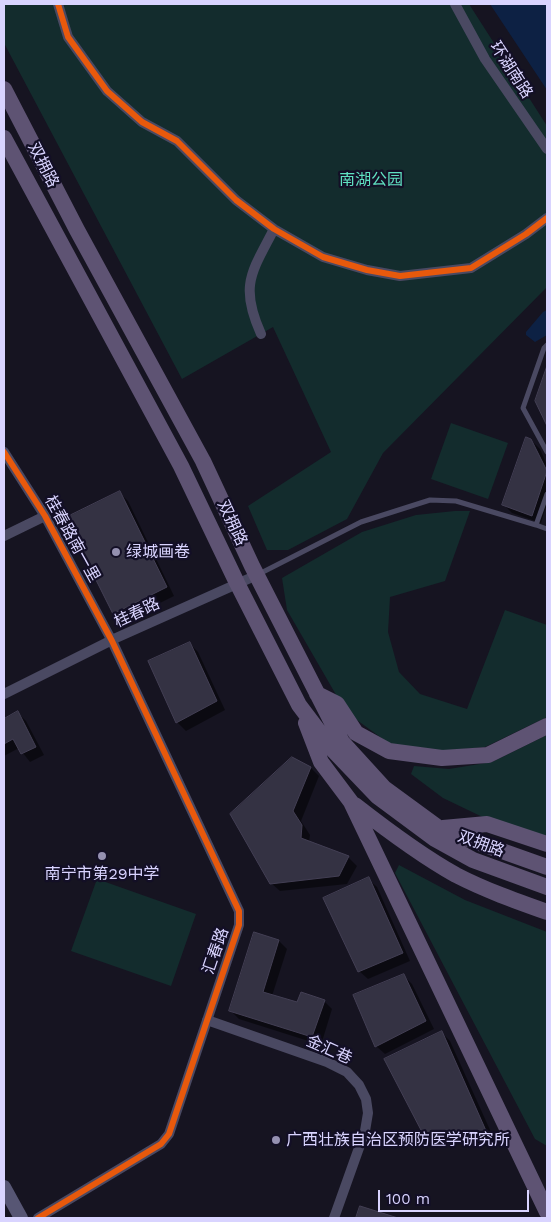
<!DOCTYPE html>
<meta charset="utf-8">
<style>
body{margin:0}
#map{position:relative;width:551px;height:1222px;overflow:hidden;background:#161421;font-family:"Work Sans",sans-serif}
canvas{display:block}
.frame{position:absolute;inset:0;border:5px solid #d9d4ff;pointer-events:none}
.scale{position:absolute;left:378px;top:1190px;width:151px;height:22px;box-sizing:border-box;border:2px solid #d9d4ff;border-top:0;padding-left:6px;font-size:15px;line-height:18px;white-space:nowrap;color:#d9d4ff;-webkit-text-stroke:4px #130f26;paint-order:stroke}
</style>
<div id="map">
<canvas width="551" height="1222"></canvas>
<div class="frame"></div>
<div class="scale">100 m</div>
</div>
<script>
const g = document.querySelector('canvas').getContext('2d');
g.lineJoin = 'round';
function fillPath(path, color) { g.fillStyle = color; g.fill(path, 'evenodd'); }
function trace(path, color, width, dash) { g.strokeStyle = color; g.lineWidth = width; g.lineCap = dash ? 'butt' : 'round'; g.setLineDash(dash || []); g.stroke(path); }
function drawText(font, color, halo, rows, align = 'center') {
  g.font = font + ' "Work Sans","Noto Sans SC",sans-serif'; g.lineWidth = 4.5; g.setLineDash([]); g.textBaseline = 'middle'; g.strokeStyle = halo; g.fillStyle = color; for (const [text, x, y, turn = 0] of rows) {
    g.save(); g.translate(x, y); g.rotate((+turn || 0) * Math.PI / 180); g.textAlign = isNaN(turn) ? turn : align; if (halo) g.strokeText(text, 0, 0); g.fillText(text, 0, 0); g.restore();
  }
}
fillPath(new Path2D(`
 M 4,4 L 469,4 L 547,126 L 547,287 L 383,453 L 347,519 L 288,550 L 267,550 L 248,506 L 331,452 L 273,327 L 182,379 L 4,43 Z
 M 451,423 L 508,443 L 488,499 L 431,479 Z
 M 455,511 L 470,511 L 445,581 L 390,597 L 388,632 L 399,672 L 420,694 L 467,709 L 505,610 L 547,625 L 547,717 L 485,747 L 443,751 L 391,745 L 346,712 L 287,610 L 282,578 L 362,532 L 416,515 Z
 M 547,735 L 547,841 L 495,823 L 443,798 L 411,774 L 414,766 L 449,769 L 492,762 Z
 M 399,865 L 465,900 L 547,932 L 547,1146 L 535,1139 L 395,873 Z
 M 97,879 L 196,914 L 171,986 L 71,951 Z`), '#132c2d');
fillPath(new Path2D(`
 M 490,4 L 547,4 L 547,90 Z
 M 547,310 L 547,335 L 535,342 L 526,335 L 526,332 L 543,312 Z`), '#0d2144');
fillPath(new Path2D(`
 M 547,370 L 547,423 L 536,401 Z
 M 531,440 L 540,449 L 547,465 L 547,504 L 541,523 L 512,513 L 504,505 Z
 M 119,492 L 128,501 L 174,596 L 122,622 L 114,613 Z
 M 190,644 L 198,652 L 225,710 L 186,731 L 177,722 Z
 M 18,713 L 26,721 L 44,755 L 30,762 L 19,748 L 4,756 L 4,720 Z
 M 292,758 L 311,768 L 319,776 L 301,821 L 310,835 L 309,842 L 348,857 L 357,866 L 347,884 L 280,891 L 271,883 Z
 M 368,879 L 377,887 L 410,961 L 368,979 L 359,971 Z
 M 255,934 L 279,941 L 287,949 L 272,996 L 298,1004 L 324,1001 L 332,1009 L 321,1045 L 239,1019 L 230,1010 Z
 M 403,975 L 412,984 L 434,1029 L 385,1054 L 376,1046 Z
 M 442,1033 L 450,1041 L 495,1141 L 483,1147 L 432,1140 L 423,1131 Z`), '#0007');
const building = new Path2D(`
 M 547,366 L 547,426 L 535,401 Z
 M 526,437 L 531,439 L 547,471 L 532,516 L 502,505 Z
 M 120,491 L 167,587 L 113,614 L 65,518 Z
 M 190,642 L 217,701 L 176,723 L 148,661 Z
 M 18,711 L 36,747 L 21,754 L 13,739 L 4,744 L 4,719 Z
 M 292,757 L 311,767 L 293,811 L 302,825 L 301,838 L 349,856 L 339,876 L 270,884 L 230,814 Z
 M 369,877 L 403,953 L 358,972 L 323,898 Z
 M 254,932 L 279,940 L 263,992 L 297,1002 L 301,992 L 325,1000 L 312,1037 L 229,1011 Z
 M 404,974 L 426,1021 L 375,1047 L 353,995 Z
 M 442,1031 L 487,1133 L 474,1139 L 422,1132 L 384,1059 Z
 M 360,1206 L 398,1218 L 356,1218 Z`);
fillPath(building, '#343243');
trace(building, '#433f54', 1);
trace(new Path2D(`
 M 547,345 L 544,348 L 523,408 L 547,452
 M 547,494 L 536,525 L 547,529
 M 259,574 L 361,522 L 430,500 L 456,501 L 536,525`), '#4a4962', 5);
trace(new Path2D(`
 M 58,4 L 68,37 L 107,91 L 142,122 L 177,141 L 236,200 L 274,229 L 323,257 L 367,270 L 400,276 L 471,268 L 526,234 L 547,218
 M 455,4 L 485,59 L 547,149
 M 261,334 C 239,285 252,272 274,229
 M 4,452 L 45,516 L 112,641 L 239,911 L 239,925 L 169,1134 L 161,1144 L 38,1218
 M 4,536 L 45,516
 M 4,694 L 116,638 L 257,575
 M 207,1020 L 327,1062 L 347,1072 L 359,1085 L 366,1099 L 368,1113 L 365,1131 L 334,1218`), '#4a4962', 10);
trace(new Path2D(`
 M 4,1187 L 21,1218`), '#575674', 14);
trace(new Path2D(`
 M 4,89 L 77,230 L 203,461 L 252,566 L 342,742 L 384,788 L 440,829 L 547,867
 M 4,138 L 181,466 L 237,583 L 299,705 L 333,750 L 377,796 L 435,839 L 473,860 L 547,887
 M 317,694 L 337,704 L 356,733 L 389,751 L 442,758 L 488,755 L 547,726
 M 306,723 L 321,762 L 351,802 L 547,1212
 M 355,805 C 387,830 420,855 456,875 C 485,890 516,901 547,912
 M 443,828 L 487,824 L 547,844`), '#5e5373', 16);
trace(new Path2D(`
 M 58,4 L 68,37 L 107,91 L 142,122 L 177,141 L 236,200 L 274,229 L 323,257 L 367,270 L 400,276 L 471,268 L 526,234 L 547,218
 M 4,452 L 45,516 L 112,641 L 239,911 L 239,925 L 169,1134 L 161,1144 L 38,1218`), '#e8590c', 6);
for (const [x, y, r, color] of [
 [116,552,5,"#9591b1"],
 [102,856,5,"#9591b1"],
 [276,1140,5,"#9591b1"]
]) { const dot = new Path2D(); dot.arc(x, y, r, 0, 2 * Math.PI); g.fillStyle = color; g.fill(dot); trace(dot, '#130f26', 2); }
drawText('16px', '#d9d4ff', '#130f26', [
 ["环湖南路",511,70,57],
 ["双拥路",43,165,63],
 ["双拥路",232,523,65],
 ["桂春路南一里",72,539,61],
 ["桂春路",137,613,-25],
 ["双拥路",481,844,20],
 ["汇春路",216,951,-71],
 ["金汇巷",329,1050,24]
]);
drawText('16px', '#5fe0c0', '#130f26', [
 ["南湖公园",371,180]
]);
drawText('16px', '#d9d4ff', '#130f26', [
 ["绿城画卷",126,552],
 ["南宁市第29中学",102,874,"center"],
 ["广西壮族自治区预防医学研究所",286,1140]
], 'left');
</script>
